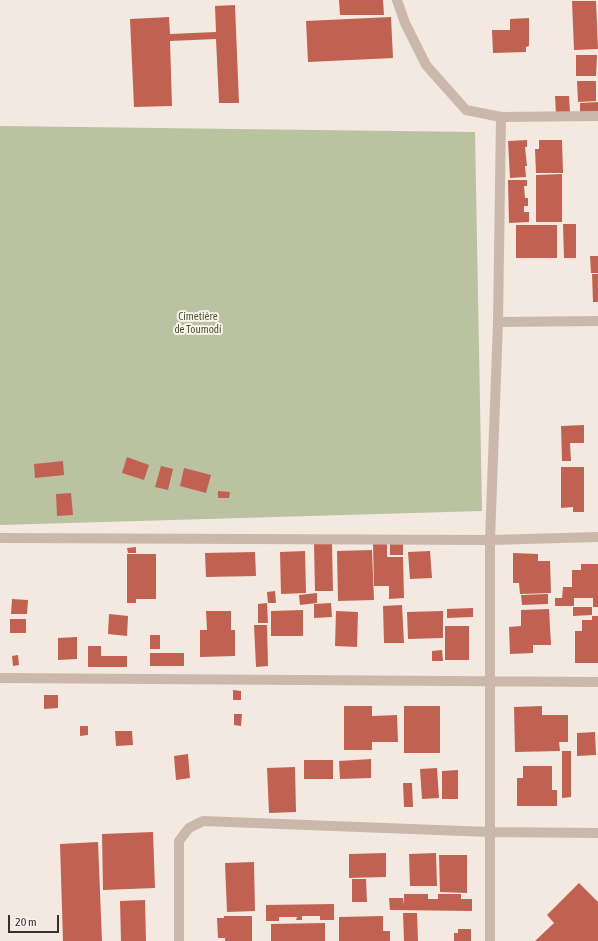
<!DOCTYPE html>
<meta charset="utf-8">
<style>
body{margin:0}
#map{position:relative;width:598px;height:941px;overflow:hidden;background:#f3e9e1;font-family:"Asap Condensed",sans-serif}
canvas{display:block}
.scale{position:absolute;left:8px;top:915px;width:51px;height:18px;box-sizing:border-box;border:2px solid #3a2f2b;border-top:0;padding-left:5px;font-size:12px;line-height:14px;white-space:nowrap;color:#3a2f2b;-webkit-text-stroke:3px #faf3ee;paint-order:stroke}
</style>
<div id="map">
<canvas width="598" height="941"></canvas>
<div class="scale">20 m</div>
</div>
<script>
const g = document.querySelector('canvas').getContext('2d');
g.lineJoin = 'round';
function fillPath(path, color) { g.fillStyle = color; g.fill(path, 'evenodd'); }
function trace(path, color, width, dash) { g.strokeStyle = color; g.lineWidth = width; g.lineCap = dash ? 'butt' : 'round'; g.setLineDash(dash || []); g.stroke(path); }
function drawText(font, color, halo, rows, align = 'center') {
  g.font = font + ' "Asap Condensed",sans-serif'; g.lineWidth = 4; g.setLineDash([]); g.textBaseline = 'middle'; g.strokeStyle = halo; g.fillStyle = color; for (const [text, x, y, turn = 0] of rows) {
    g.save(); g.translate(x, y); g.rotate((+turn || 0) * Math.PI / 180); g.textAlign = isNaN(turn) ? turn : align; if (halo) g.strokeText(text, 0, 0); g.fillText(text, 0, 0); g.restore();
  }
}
fillPath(new Path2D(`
 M 0,126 L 475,132 L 482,511 L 0,525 Z`), '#bac2a1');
fillPath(new Path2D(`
 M 339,0 L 383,0 L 384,15 L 340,15 Z
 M 572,1 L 596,1 L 598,49 L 574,50 Z
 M 235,5 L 239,103 L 219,103 L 216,39 L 170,41 L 172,106 L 134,107 L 130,19 L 169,17 L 170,34 L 216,32 L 215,6 Z
 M 391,17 L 393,58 L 308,62 L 306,21 Z
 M 529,18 L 529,46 L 526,47 L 526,52 L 493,53 L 492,30 L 510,30 L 510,19 Z
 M 576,55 L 597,55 L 596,76 L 576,76 Z
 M 577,81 L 596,81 L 596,101 L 578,102 Z
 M 555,96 L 569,96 L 570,113 L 556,114 Z
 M 598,102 L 598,113 L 580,113 L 580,103 Z
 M 527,140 L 527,147 L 525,147 L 527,166 L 525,166 L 526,177 L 510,178 L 508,141 Z
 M 539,140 L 562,140 L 563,173 L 536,173 L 535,149 L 539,149 Z
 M 562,174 L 562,222 L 536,222 L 536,175 Z
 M 508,180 L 527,180 L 527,186 L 524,186 L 525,198 L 528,198 L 528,206 L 524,206 L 524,212 L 529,212 L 529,222 L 509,223 Z
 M 563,224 L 576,224 L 576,258 L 564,258 Z
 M 516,225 L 557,225 L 557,258 L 516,258 Z
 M 590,256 L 598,256 L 598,273 L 591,273 Z
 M 592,274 L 598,274 L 598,302 L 593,302 Z
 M 584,425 L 584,443 L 570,443 L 571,461 L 562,461 L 561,426 Z
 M 127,457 L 149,465 L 144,480 L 122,473 Z
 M 63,461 L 64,475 L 35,478 L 34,464 Z
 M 161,466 L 173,469 L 168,490 L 155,487 Z
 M 561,467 L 584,467 L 584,512 L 573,512 L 573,507 L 561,508 Z
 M 184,468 L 211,475 L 206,493 L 180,486 Z
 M 218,491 L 230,492 L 229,498 L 218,498 Z
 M 71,493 L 73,515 L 57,516 L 56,494 Z
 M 387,542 L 387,557 L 403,557 L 404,598 L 389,599 L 389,586 L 374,586 L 373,543 Z
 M 314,543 L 332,543 L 333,591 L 315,591 Z
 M 390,544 L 403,544 L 403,555 L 390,555 Z
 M 136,547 L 136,553 L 128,553 L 127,548 Z
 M 372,550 L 374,600 L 338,601 L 337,551 Z
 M 305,551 L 306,593 L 281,594 L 280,552 Z
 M 430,551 L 432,578 L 410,579 L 408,552 Z
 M 255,552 L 256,576 L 206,577 L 205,553 Z
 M 513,553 L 538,554 L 538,561 L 550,561 L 551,593 L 520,594 L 519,583 L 513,583 Z
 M 127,554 L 156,554 L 156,599 L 136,599 L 136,603 L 127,603 Z
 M 581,564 L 598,564 L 598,607 L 593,607 L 593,598 L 574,598 L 574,606 L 555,606 L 555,598 L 562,598 L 563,587 L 572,587 L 572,570 L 581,570 Z
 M 275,591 L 276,603 L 268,603 L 267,592 Z
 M 317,593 L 317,603 L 300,605 L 299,595 Z
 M 548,594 L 548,604 L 522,605 L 521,595 Z
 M 12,599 L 28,600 L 27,614 L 11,614 Z
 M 267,603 L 268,623 L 258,623 L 258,604 Z
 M 331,603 L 332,617 L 314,618 L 314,604 Z
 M 402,605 L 404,643 L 384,643 L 383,606 Z
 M 573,607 L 592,607 L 592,615 L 573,616 Z
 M 473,608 L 473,617 L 447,618 L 447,609 Z
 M 549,609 L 551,645 L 533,645 L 533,653 L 510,654 L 509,627 L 521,626 L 521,610 Z
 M 303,610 L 303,636 L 271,636 L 271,611 Z
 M 206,611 L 231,611 L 231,630 L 235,630 L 235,656 L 200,657 L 200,630 L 207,630 Z
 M 336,611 L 358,612 L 357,647 L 335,646 Z
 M 443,611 L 443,638 L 408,639 L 407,612 Z
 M 109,614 L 128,616 L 127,636 L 108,634 Z
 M 592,616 L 598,616 L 598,663 L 575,663 L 575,631 L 582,631 L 582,620 L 592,620 Z
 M 10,619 L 26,619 L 26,633 L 10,633 Z
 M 254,625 L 267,625 L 268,666 L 256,667 Z
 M 445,626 L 469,626 L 469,660 L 445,660 Z
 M 150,635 L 160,635 L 160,649 L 150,649 Z
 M 77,637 L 77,659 L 58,660 L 58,638 Z
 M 88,646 L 101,646 L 101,656 L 127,656 L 127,667 L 88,667 Z
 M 442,650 L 443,661 L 432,661 L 432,651 Z
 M 150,653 L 184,653 L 184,666 L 150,666 Z
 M 18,655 L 19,665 L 13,666 L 12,656 Z
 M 233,690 L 241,691 L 241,700 L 233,700 Z
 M 44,695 L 58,695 L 58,708 L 44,709 Z
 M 344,706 L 372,706 L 372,716 L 397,715 L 398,742 L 372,742 L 372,750 L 344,750 Z
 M 404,706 L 440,706 L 440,753 L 404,753 Z
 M 542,706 L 542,715 L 568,715 L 568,742 L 559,742 L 560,751 L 515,752 L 514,707 Z
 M 234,714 L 242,714 L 241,726 L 234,725 Z
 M 80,726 L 88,726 L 88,735 L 80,736 Z
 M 115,731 L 132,731 L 133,745 L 116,746 Z
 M 595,732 L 596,755 L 577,756 L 577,733 Z
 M 562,751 L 571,751 L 571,797 L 562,798 Z
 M 188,754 L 190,778 L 176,780 L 174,756 Z
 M 371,759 L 371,778 L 340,779 L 339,761 Z
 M 304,760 L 333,760 L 333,779 L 304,779 Z
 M 523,766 L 552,766 L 552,790 L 557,790 L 557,806 L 517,806 L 517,778 L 523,778 Z
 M 295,767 L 296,812 L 269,813 L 267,768 Z
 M 437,768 L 439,798 L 422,799 L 420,769 Z
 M 458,770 L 458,799 L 442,799 L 442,771 Z
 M 403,783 L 412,783 L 413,807 L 404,807 Z
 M 153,832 L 155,888 L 103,890 L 102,834 Z
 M 98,842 L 102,941 L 63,941 L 60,844 Z
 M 386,853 L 386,877 L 349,878 L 349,854 Z
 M 436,853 L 437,886 L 410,886 L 409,854 Z
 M 439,855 L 467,855 L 467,893 L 440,892 Z
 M 254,862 L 255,911 L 227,912 L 225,863 Z
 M 352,879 L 366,879 L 367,902 L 352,902 Z
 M 579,883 L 598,902 L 598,941 L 535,941 L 554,923 L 547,915 Z
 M 404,894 L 428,894 L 428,899 L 438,899 L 438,894 L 461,894 L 461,899 L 472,899 L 472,911 L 390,910 L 389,898 L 403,898 L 404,905 Z
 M 145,900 L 146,941 L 121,941 L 120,901 Z
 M 334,904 L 334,920 L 320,920 L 320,916 L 302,916 L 302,920 L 296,920 L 297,917 L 279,917 L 279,921 L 266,921 L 266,905 Z
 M 403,913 L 417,913 L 418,941 L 404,941 Z
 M 224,916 L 252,916 L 252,941 L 225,941 L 225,938 L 218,938 L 217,918 L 224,918 Z
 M 383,916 L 383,931 L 390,931 L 390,941 L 339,941 L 339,917 Z
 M 325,923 L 325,941 L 271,941 L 271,924 Z
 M 458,929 L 471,929 L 471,941 L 454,941 L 454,933 L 458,933 Z`), '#c16151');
trace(new Path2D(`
 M 397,0 L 405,23 L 426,65 L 466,110 L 501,117 L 598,116
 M 498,322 L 598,321
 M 0,538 L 490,540 L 598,537
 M 0,678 L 598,682
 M 179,941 L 179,841 L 189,828 L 203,821 L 489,832 L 598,833
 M 490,941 L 490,540 L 498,322 L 501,117`), '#cbb8ad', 10);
drawText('11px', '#4c5730', '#faf3ee', [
 ["Cimetière",198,317],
 ["de Toumodi",198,330]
]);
</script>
